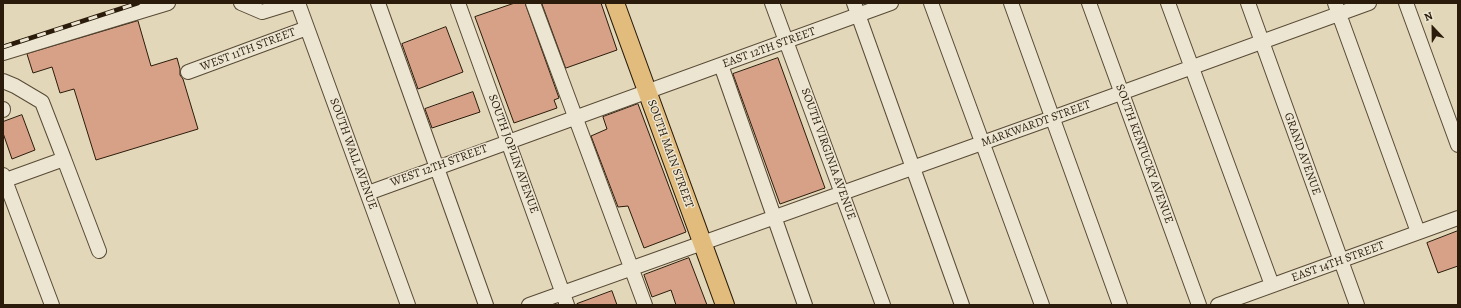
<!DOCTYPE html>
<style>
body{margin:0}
#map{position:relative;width:1461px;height:308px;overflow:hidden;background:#e2d7b8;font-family:Alegreya,serif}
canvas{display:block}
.frame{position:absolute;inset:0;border:4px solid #2a1b0b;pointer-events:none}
.north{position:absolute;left:1413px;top:8px;width:40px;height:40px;-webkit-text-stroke:3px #ece5d1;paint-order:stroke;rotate:338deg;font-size:11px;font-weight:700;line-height:16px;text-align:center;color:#2a1b0b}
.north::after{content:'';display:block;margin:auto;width:14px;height:18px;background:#2a1b0b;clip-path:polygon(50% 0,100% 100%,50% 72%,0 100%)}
</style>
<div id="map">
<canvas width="1461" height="308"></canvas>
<div class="frame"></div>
<div class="north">N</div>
</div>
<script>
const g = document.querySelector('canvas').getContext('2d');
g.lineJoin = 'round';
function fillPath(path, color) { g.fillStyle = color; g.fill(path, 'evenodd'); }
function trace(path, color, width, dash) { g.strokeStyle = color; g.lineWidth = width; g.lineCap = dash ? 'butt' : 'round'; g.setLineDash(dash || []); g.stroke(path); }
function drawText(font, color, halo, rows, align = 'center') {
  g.font = font + ' Alegreya,serif'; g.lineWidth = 3; g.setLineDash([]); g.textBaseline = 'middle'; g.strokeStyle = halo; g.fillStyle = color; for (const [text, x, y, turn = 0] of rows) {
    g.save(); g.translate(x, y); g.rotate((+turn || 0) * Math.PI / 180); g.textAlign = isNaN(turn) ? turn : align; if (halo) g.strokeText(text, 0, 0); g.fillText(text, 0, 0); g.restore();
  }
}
const building = new Path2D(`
 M 515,3 L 525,3 L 559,98 L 554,100 L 557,108 L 514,123 L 475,17 Z
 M 542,3 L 601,3 L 617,50 L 566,68 Z
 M 138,21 L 151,66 L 177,58 L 180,69 L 180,75 L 183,79 L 198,129 L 96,160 L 74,89 L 60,93 L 52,67 L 33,73 L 27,54 Z
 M 446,27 L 463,72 L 418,89 L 402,44 Z
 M 778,58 L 825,188 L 780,204 L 733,74 Z
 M 473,92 L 480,112 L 432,128 L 425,109 Z
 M 638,104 L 686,232 L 644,248 L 628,206 L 618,207 L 591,136 L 607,129 L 603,117 Z
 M 22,115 L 35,150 L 12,159 L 3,133 L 3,122 Z
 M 1458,231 L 1458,266 L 1438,273 L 1427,243 Z
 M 689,258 L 707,305 L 676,305 L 671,290 L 652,297 L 644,275 Z
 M 612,291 L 617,305 L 577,305 L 577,304 Z`);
fillPath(building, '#d7a187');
trace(building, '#2a1b0b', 1);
const minor = new Path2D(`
 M 241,3 L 262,12 L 291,3
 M 298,3 L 408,305
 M 378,3 L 486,305
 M 458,3 L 567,305
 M 533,3 L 645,305
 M 772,3 L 883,305
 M 854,3 L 962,305
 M 931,3 L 1042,305
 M 1011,3 L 1120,305
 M 1089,3 L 1199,305
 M 1168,3 L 1272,285
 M 1248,3 L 1357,305
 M 1335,3 L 1418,232
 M 1406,3 L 1458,145
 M 3,53 L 168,3
 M 721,65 L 805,305
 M 188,72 L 307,28
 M 3,81 L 15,86 L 42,102 L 64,159
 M 3,109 L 3,110
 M 3,175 L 52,305
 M 3,181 L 64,159 L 99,251
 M 368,193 L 891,3
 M 529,305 L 1052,118 L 1369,3
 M 1218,305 L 1458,218`);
const major = new Path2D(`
 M 615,3 L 725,305`);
trace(minor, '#584a36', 16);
trace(major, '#2a1b0b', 20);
trace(minor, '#ece5d1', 14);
trace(major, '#e1bc7c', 18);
const rail = new Path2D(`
 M 3,47 L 138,3`);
trace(rail, '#2a1b0b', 4.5);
trace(rail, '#ece5d1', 3, [9]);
drawText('12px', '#2a1b0b', '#ece5d1', [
 ["EAST 12TH STREET",769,48,-20],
 ["WEST 11TH STREET",248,50,-21],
 ["MARKWARDT STREET",1036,124,-20],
 ["SOUTH WALL AVENUE",353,154,70],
 ["SOUTH JOPLIN AVENUE",513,154,70],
 ["SOUTH MAIN STREET",670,154,70],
 ["SOUTH VIRGINIA AVENUE",828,154,70],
 ["SOUTH KENTUCKY AVENUE",1144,154,70],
 ["GRAND AVENUE",1302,154,70],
 ["WEST 12TH STREET",439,166,-20],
 ["EAST 14TH STREET",1338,262,-20]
]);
</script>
